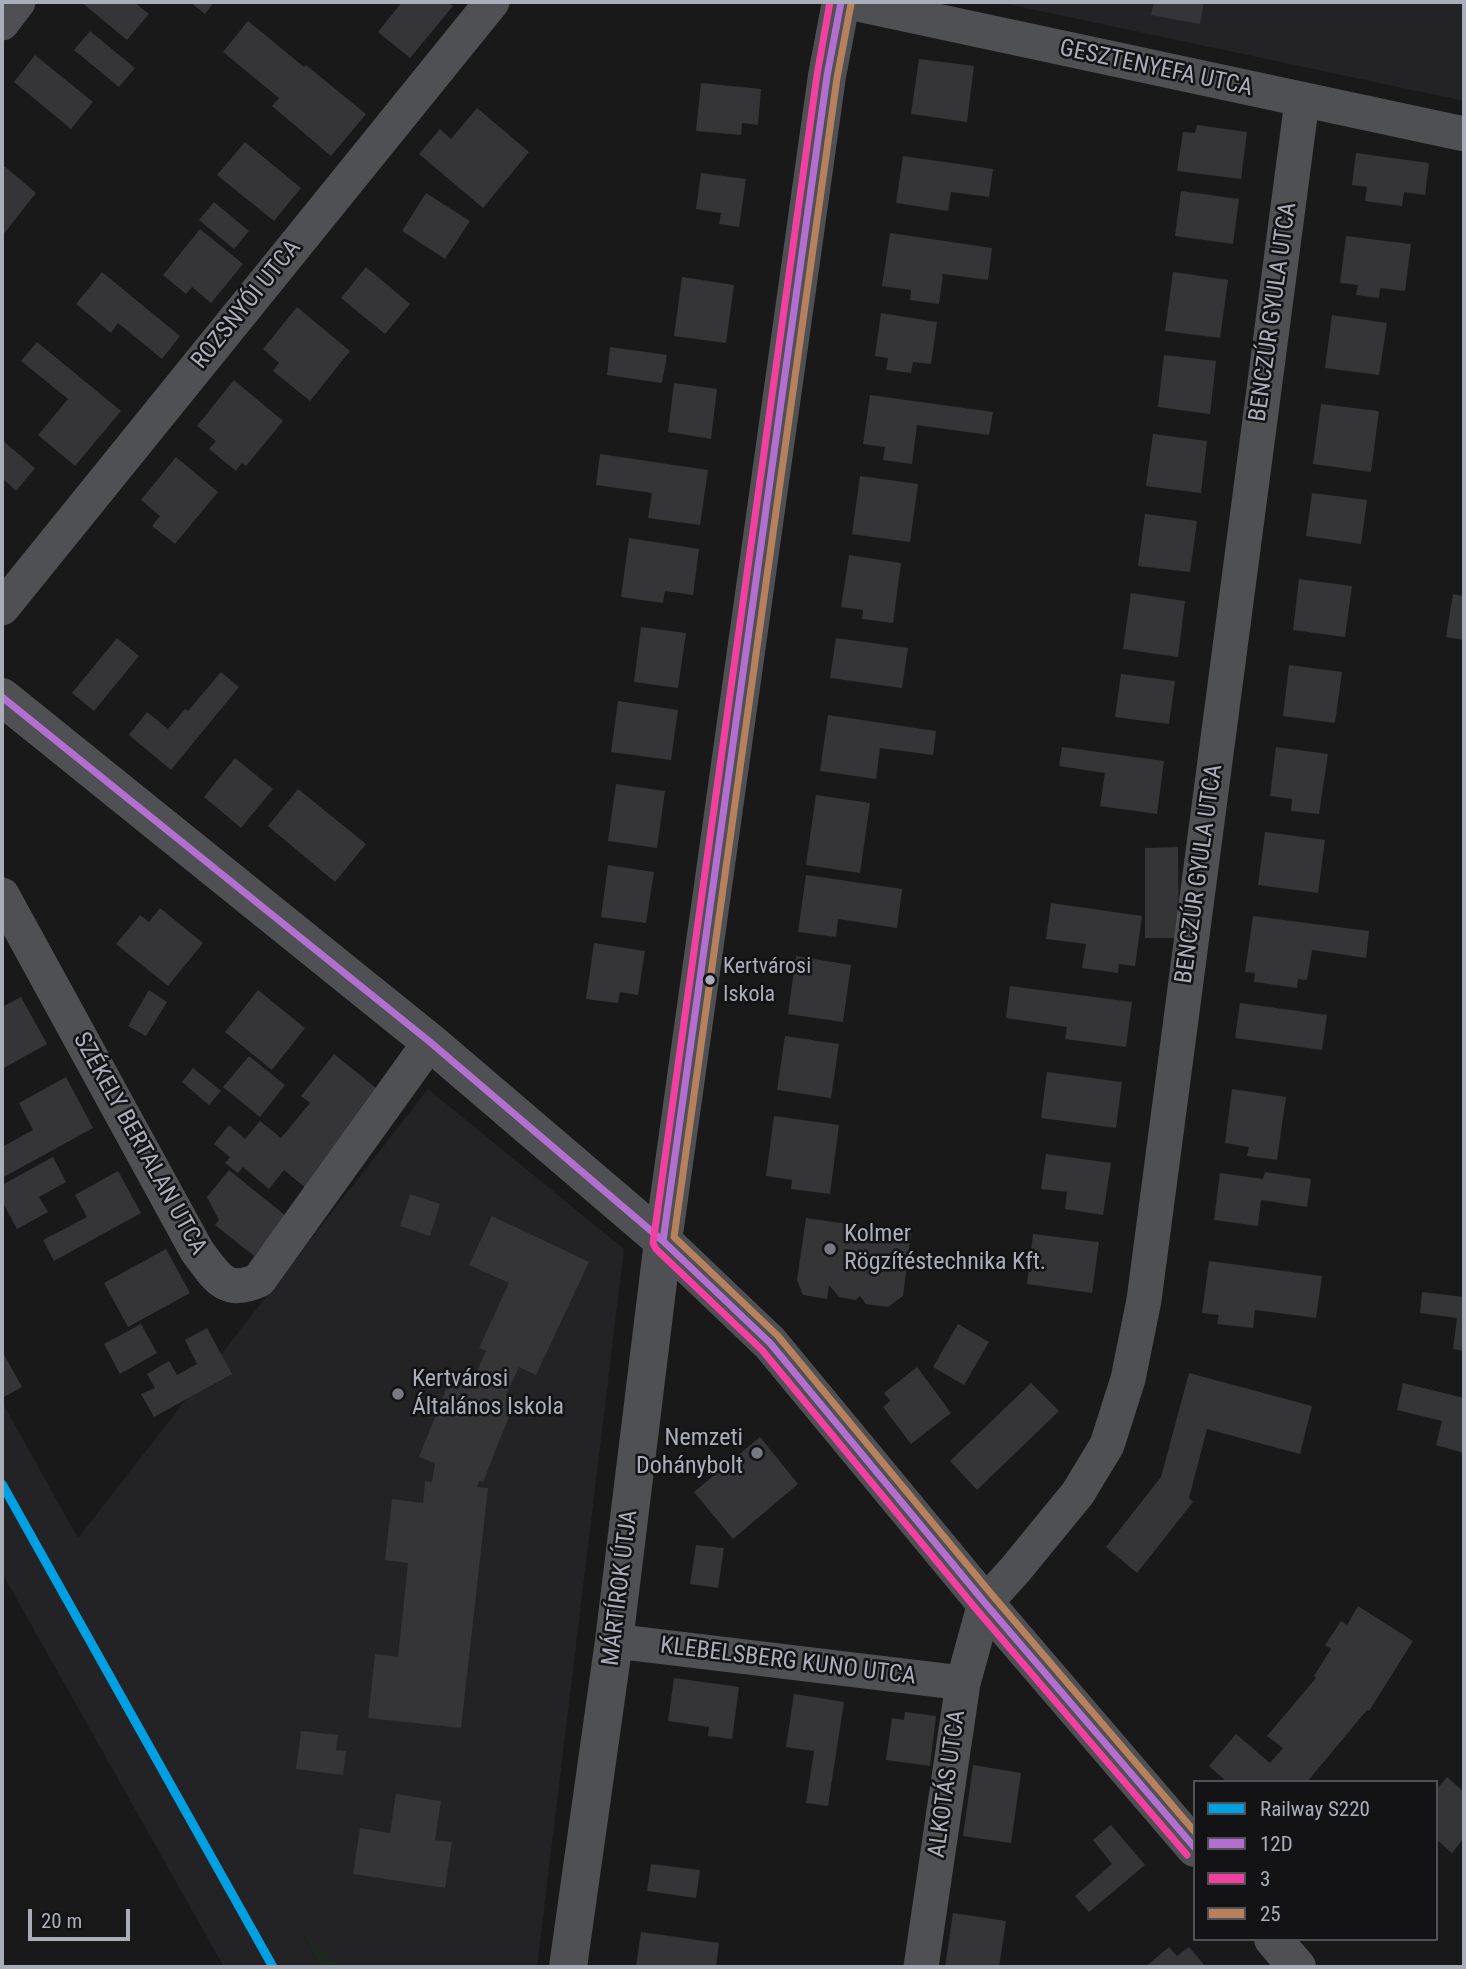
<!DOCTYPE html>
<meta charset="utf-8">
<style>
body{margin:0}
#map{position:relative;width:1466px;height:1969px;overflow:hidden;background:#191919;font-family:"Roboto Condensed",sans-serif}
canvas{display:block}
.frame{position:absolute;inset:0;border:4px solid #aaaeba;pointer-events:none}
.legend{position:absolute;left:1193px;top:1780px;width:245px;height:161px;box-sizing:border-box;background:#131315;border:2px solid #4f5157;margin:0;padding:9px 12px;list-style:none;font-size:21px;color:#aaaeba}
.legend li{display:flex;align-items:center;gap:14px;height:35px}
.legend b{width:35px;border:2px solid #4f5157}
.scale{position:absolute;left:28px;top:1909px;width:102px;height:32px;box-sizing:border-box;border:4px solid #aaaeba;border-top:0;padding-left:9px;font-size:21px;line-height:24px;white-space:nowrap;color:#aaaeba;-webkit-text-stroke:5px #131315;paint-order:stroke}
</style>
<div id="map">
<canvas width="1466" height="1969"></canvas>
<div class="frame"></div>
<ul class="legend">
<li><b style="height:9px;background:#00a0e3"></b>Railway S220</li>
<li><b style="height:9px;background:#b36fd0"></b>12D</li>
<li><b style="height:9px;background:#f240a1"></b>3</li>
<li><b style="height:9px;background:#b6815c"></b>25</li>
</ul>
<div class="scale">20 m</div>
</div>
<script>
const g = document.querySelector('canvas').getContext('2d');
g.lineJoin = 'round';
function fillPath(path, color) { g.fillStyle = color; g.fill(path, 'evenodd'); }
function trace(path, color, width, dash) { g.strokeStyle = color; g.lineWidth = width; g.lineCap = dash ? 'butt' : 'round'; g.setLineDash(dash || []); g.stroke(path); }
function drawText(font, color, halo, rows, align = 'center') {
  g.font = font + ' "Roboto Condensed",sans-serif'; g.lineWidth = 5; g.setLineDash([]); g.textBaseline = 'middle'; g.strokeStyle = halo; g.fillStyle = color; for (const [text, x, y, turn = 0] of rows) {
    g.save(); g.translate(x, y); g.rotate((+turn || 0) * Math.PI / 180); g.textAlign = isNaN(turn) ? turn : align; if (halo) g.strokeText(text, 0, 0); g.fillText(text, 0, 0); g.restore();
  }
}
fillPath(new Path2D(`
 M 998,2 L 1464,2 L 1464,101 Z
 M 428,1089 L 624,1249 L 537,1967 L 342,1967 L 303,1934 L 320,1967 L 224,1967 L 2,1573 L 2,1402 L 78,1538 Z`), '#232325');
fillPath(new Path2D(`
 M 302,1932 L 342,1967 L 320,1967 Z`), '#1f2721');
fillPath(new Path2D(`
 M 81,2 L 134,2 L 149,14 L 127,40 Z
 M 190,2 L 214,2 L 205,14 Z
 M 402,2 L 448,2 L 453,6 L 410,58 L 378,32 Z
 M 1154,2 L 1204,2 L 1200,24 L 1151,15 Z
 M 248,21 L 304,67 L 306,65 L 366,114 L 331,156 L 272,106 L 279,98 L 223,52 Z
 M 90,31 L 135,68 L 119,87 L 74,50 Z
 M 35,55 L 93,102 L 71,129 L 14,82 Z
 M 919,59 L 974,66 L 967,122 L 911,114 Z
 M 701,83 L 761,89 L 758,125 L 742,123 L 741,135 L 696,131 Z
 M 477,108 L 529,152 L 483,208 L 419,154 L 440,129 L 451,139 Z
 M 1197,125 L 1247,132 L 1241,179 L 1177,171 L 1183,132 L 1195,133 Z
 M 245,142 L 301,188 L 274,221 L 217,175 Z
 M 1356,153 L 1429,163 L 1425,195 L 1404,192 L 1402,206 L 1365,201 L 1367,187 L 1352,185 Z
 M 903,156 L 993,169 L 989,197 L 951,192 L 948,211 L 896,203 Z
 M 2,164 L 36,193 L 2,236 Z
 M 701,173 L 746,179 L 739,227 L 719,224 L 721,213 L 696,209 Z
 M 1181,191 L 1239,199 L 1233,244 L 1175,236 Z
 M 426,193 L 470,221 L 445,259 L 402,231 Z
 M 214,202 L 249,231 L 234,249 L 199,220 Z
 M 200,229 L 243,264 L 211,303 L 192,287 L 186,294 L 163,275 Z
 M 890,233 L 992,248 L 988,280 L 943,274 L 939,304 L 910,300 L 911,290 L 882,286 Z
 M 1346,236 L 1411,244 L 1405,291 L 1380,288 L 1379,298 L 1356,295 L 1358,285 L 1340,283 Z
 M 366,267 L 410,304 L 385,334 L 341,298 Z
 M 102,272 L 180,336 L 162,359 L 118,323 L 111,333 L 76,304 Z
 M 1173,272 L 1228,280 L 1220,338 L 1165,331 Z
 M 682,277 L 734,285 L 726,343 L 674,336 Z
 M 297,307 L 350,351 L 310,401 L 273,371 L 279,363 L 263,349 Z
 M 881,313 L 937,322 L 931,364 L 913,362 L 911,373 L 886,370 L 888,358 L 875,356 Z
 M 1332,315 L 1387,323 L 1379,375 L 1325,368 Z
 M 37,342 L 121,411 L 75,466 L 38,435 L 68,399 L 21,361 Z
 M 610,347 L 667,355 L 662,383 L 607,375 Z
 M 1164,355 L 1216,361 L 1210,414 L 1158,407 Z
 M 234,380 L 283,421 L 246,466 L 242,463 L 236,471 L 209,449 L 216,441 L 197,426 Z
 M 674,383 L 717,389 L 711,439 L 668,432 Z
 M 870,395 L 993,412 L 989,435 L 917,425 L 912,464 L 883,460 L 885,447 L 863,444 Z
 M 1321,404 L 1379,411 L 1371,472 L 1313,464 Z
 M 1153,434 L 1207,441 L 1201,493 L 1146,486 Z
 M 2,440 L 35,468 L 16,491 L 2,478 Z
 M 600,454 L 708,470 L 700,525 L 648,518 L 652,493 L 596,485 Z
 M 176,457 L 218,492 L 175,544 L 152,526 L 160,516 L 141,500 Z
 M 860,476 L 918,484 L 910,542 L 852,534 Z
 M 1312,493 L 1367,500 L 1361,544 L 1306,536 Z
 M 1145,514 L 1197,521 L 1190,572 L 1138,566 Z
 M 629,538 L 699,549 L 693,595 L 665,591 L 663,603 L 621,597 Z
 M 849,555 L 901,563 L 893,623 L 862,619 L 863,610 L 841,607 Z
 M 1299,579 L 1352,586 L 1345,637 L 1293,630 Z
 M 1131,593 L 1185,601 L 1178,657 L 1123,649 Z
 M 1453,594 L 1464,596 L 1464,640 L 1446,637 Z
 M 641,627 L 686,633 L 678,688 L 634,682 Z
 M 117,638 L 139,656 L 94,711 L 72,693 Z
 M 836,638 L 908,648 L 902,688 L 830,678 Z
 M 1289,665 L 1342,672 L 1335,723 L 1283,716 Z
 M 221,672 L 239,687 L 171,770 L 129,735 L 147,712 L 168,729 L 185,709 L 188,711 Z
 M 1121,674 L 1175,681 L 1169,724 L 1115,717 Z
 M 618,701 L 678,710 L 671,760 L 611,752 Z
 M 828,715 L 936,731 L 933,755 L 880,748 L 876,779 L 820,771 Z
 M 1062,747 L 1164,761 L 1157,814 L 1100,806 L 1105,773 L 1059,766 Z
 M 1276,747 L 1328,754 L 1319,814 L 1291,811 L 1292,799 L 1270,796 Z
 M 235,758 L 273,789 L 241,828 L 204,797 Z
 M 616,784 L 665,791 L 657,848 L 608,841 Z
 M 298,789 L 366,844 L 335,882 L 268,826 Z
 M 816,795 L 870,803 L 860,873 L 806,865 Z
 M 1265,832 L 1325,840 L 1318,893 L 1258,885 Z
 M 1178,847 L 1179,938 L 1145,938 L 1145,848 Z
 M 608,865 L 654,872 L 646,923 L 601,917 Z
 M 806,875 L 902,889 L 897,928 L 838,919 L 836,937 L 798,932 Z
 M 1051,903 L 1142,916 L 1135,966 L 1119,964 L 1118,973 L 1082,968 L 1086,944 L 1046,939 Z
 M 160,908 L 203,943 L 168,986 L 116,944 L 140,915 L 149,922 Z
 M 1253,916 L 1369,931 L 1366,958 L 1312,950 L 1307,980 L 1298,979 L 1297,988 L 1254,982 L 1255,973 L 1245,972 Z
 M 594,943 L 645,951 L 638,995 L 620,992 L 618,1003 L 586,999 Z
 M 796,956 L 851,965 L 843,1022 L 788,1014 Z
 M 1010,986 L 1132,1002 L 1126,1047 L 1065,1039 L 1067,1027 L 1006,1018 Z
 M 149,990 L 167,1002 L 146,1036 L 128,1026 Z
 M 258,990 L 305,1028 L 272,1070 L 225,1032 Z
 M 21,997 L 47,1044 L 2,1069 L 2,1007 Z
 M 1240,1003 L 1327,1015 L 1322,1050 L 1235,1038 Z
 M 785,1036 L 839,1044 L 831,1098 L 777,1090 Z
 M 334,1054 L 386,1096 L 307,1189 L 284,1170 L 269,1189 L 243,1167 L 238,1173 L 225,1163 L 230,1157 L 214,1144 L 229,1125 L 245,1139 L 260,1121 L 281,1138 L 310,1103 L 301,1096 Z
 M 249,1056 L 285,1085 L 260,1117 L 223,1087 Z
 M 193,1068 L 221,1091 L 209,1105 L 182,1082 Z
 M 1047,1072 L 1122,1082 L 1116,1128 L 1041,1118 Z
 M 66,1077 L 93,1128 L 2,1178 L 2,1147 L 33,1130 L 19,1103 Z
 M 1232,1089 L 1286,1097 L 1277,1160 L 1247,1156 L 1249,1147 L 1225,1143 Z
 M 774,1116 L 839,1125 L 830,1194 L 791,1189 L 792,1180 L 766,1176 Z
 M 1046,1154 L 1111,1163 L 1103,1215 L 1065,1209 L 1067,1192 L 1041,1189 Z
 M 53,1157 L 66,1182 L 39,1197 L 48,1212 L 17,1229 L 2,1201 L 2,1185 Z
 M 229,1170 L 286,1216 L 254,1256 L 215,1225 L 219,1220 L 207,1197 Z
 M 118,1171 L 141,1213 L 54,1261 L 43,1240 L 87,1217 L 75,1195 Z
 M 1265,1172 L 1311,1179 L 1307,1207 L 1261,1200 L 1258,1226 L 1214,1220 L 1220,1173 L 1263,1179 Z
 M 410,1194 L 440,1204 L 430,1236 L 400,1226 Z
 M 492,1216 L 589,1262 L 536,1375 L 519,1367 L 506,1395 L 516,1399 L 483,1482 L 479,1481 L 477,1487 L 488,1488 L 461,1728 L 368,1718 L 375,1654 L 398,1657 L 408,1563 L 385,1560 L 392,1499 L 423,1503 L 425,1481 L 432,1482 L 435,1463 L 419,1457 L 452,1374 L 472,1382 L 486,1351 L 479,1348 L 509,1283 L 469,1265 Z
 M 806,1218 L 911,1233 L 903,1296 L 888,1307 L 866,1304 L 860,1296 L 856,1300 L 839,1297 L 829,1285 L 827,1299 L 803,1295 L 797,1280 Z
 M 1033,1234 L 1099,1242 L 1092,1293 L 1027,1284 Z
 M 166,1249 L 190,1293 L 128,1327 L 104,1283 Z
 M 1209,1261 L 1322,1276 L 1316,1318 L 1255,1310 L 1253,1328 L 1217,1324 L 1219,1315 L 1202,1313 Z
 M 1422,1292 L 1464,1297 L 1464,1351 L 1453,1349 L 1457,1318 L 1420,1313 Z
 M 141,1324 L 157,1353 L 120,1374 L 104,1344 Z
 M 958,1324 L 989,1342 L 964,1385 L 933,1367 Z
 M 207,1328 L 232,1374 L 154,1417 L 141,1394 L 155,1388 L 147,1374 L 169,1361 L 177,1375 L 197,1364 L 185,1340 Z
 M 2,1351 L 22,1387 L 2,1398 Z
 M 917,1367 L 951,1413 L 911,1444 L 883,1407 L 890,1401 L 884,1393 Z
 M 1189,1373 L 1312,1406 L 1300,1454 L 1207,1429 L 1189,1498 L 1193,1502 L 1137,1573 L 1106,1547 L 1161,1477 Z
 M 1031,1383 L 1059,1411 L 977,1490 L 950,1461 Z
 M 1403,1383 L 1464,1398 L 1464,1453 L 1436,1445 L 1442,1421 L 1397,1410 Z
 M 760,1437 L 798,1484 L 733,1539 L 694,1492 Z
 M 696,1545 L 724,1548 L 718,1588 L 690,1584 Z
 M 1358,1606 L 1413,1641 L 1369,1711 L 1367,1710 L 1307,1782 L 1227,1782 L 1209,1766 L 1236,1734 L 1270,1763 L 1283,1748 L 1267,1736 L 1316,1678 L 1314,1676 L 1331,1649 L 1325,1645 L 1341,1621 L 1347,1625 Z
 M 674,1678 L 739,1687 L 732,1739 L 708,1736 L 709,1727 L 668,1721 Z
 M 794,1694 L 844,1702 L 828,1806 L 806,1803 L 814,1751 L 786,1747 Z
 M 905,1712 L 936,1716 L 930,1766 L 886,1760 L 892,1718 L 904,1720 Z
 M 301,1731 L 338,1735 L 336,1750 L 346,1751 L 343,1775 L 296,1769 Z
 M 973,1765 L 1021,1773 L 1011,1843 L 963,1836 Z
 M 1447,1777 L 1464,1792 L 1464,1838 L 1452,1853 L 1436,1839 L 1436,1790 Z
 M 396,1794 L 441,1801 L 435,1840 L 452,1842 L 445,1888 L 353,1874 L 360,1828 L 390,1833 Z
 M 1111,1825 L 1145,1865 L 1089,1912 L 1075,1896 L 1112,1864 L 1093,1840 Z
 M 651,1864 L 700,1870 L 696,1898 L 647,1891 Z
 M 953,1913 L 1006,1921 L 999,1967 L 945,1967 Z
 M 641,1932 L 719,1943 L 716,1967 L 636,1967 Z
 M 1169,1947 L 1177,1956 L 1189,1947 L 1206,1967 L 1145,1967 Z`), '#353537');
trace(new Path2D(`
 M 848,2 L 1464,134
 M 2,23 L 18,2
 M 2,608 L 492,2
 M 2,895 L 197,1251 C 216,1276 225,1296 259,1280 L 430,1042
 M 614,1641 L 963,1683
 M 921,1967 L 963,1683 L 985,1603 L 1015,1570 L 1078,1493 L 1107,1445 L 1128,1379 L 1144,1300 L 1302,101`), '#4f5053', 35);
trace(new Path2D(`
 M 2,697 L 430,1042 L 663,1241 L 770,1343 L 985,1603 L 1195,1848
 M 1273,1939 L 1297,1967
 M 568,1967 L 614,1641 L 663,1241 L 827,76 L 841,2`), '#4f5053', 38);
trace(new Path2D(`
 M 2,697 L 430,1042 L 663,1241 L 770,1343 L 985,1603 L 1195,1848
 M 663,1241 L 827,76 L 841,2`), '#b36fd0', 7);
trace(new Path2D(`
 M 830,2 L 817,75 L 653,1243 L 656,1249 L 762,1350 L 977,1610 L 1187,1855`), '#f240a1', 7);
trace(new Path2D(`
 M 851,4 L 837,78 L 674,1237 L 778,1336 L 993,1596 L 1195,1832`), '#b6815c', 7);
trace(new Path2D(`
 M 2,1484 L 273,1967`), '#00a0e3', 9);
for (const [x, y, r, color] of [
 [710,980,6,"#aaaeba"],
 [830,1249,7,"#777a82"],
 [398,1394,7,"#777a82"],
 [757,1453,7,"#777a82"]
]) { const dot = new Path2D(); dot.arc(x, y, r, 0, 2 * Math.PI); g.fillStyle = color; g.fill(dot); trace(dot, '#131315', 2.5); }
drawText('22px', '#aaaeba', '#131315', [
 ["Kertvárosi",723,967],
 ["Iskola",723,995]
], 'left');
drawText('24px', '#aaaeba', '#131315', [
 ["GESZTENYEFA UTCA",1156,69,12],
 ["ROZSNYÓI UTCA",247,305,-51],
 ["BENCZÚR GYULA UTCA",1274,312,-82],
 ["BENCZÚR GYULA UTCA",1200,874,-82],
 ["SZÉKELY BERTALAN UTCA",139,1144,61],
 ["MÁRTÍROK ÚTJA",621,1588,-83],
 ["KLEBELSBERG KUNO UTCA",788,1662,7],
 ["ALKOTÁS UTCA",948,1784,-82]
]);
drawText('24px', '#aaaeba', '#131315', [
 ["Kolmer",844,1235],
 ["Rögzítéstechnika Kft.",844,1263],
 ["Kertvárosi",412,1380],
 ["Általános Iskola",412,1408],
 ["Nemzeti",743,1439,"right"],
 ["Dohánybolt",743,1467,"right"]
], 'left');
</script>
